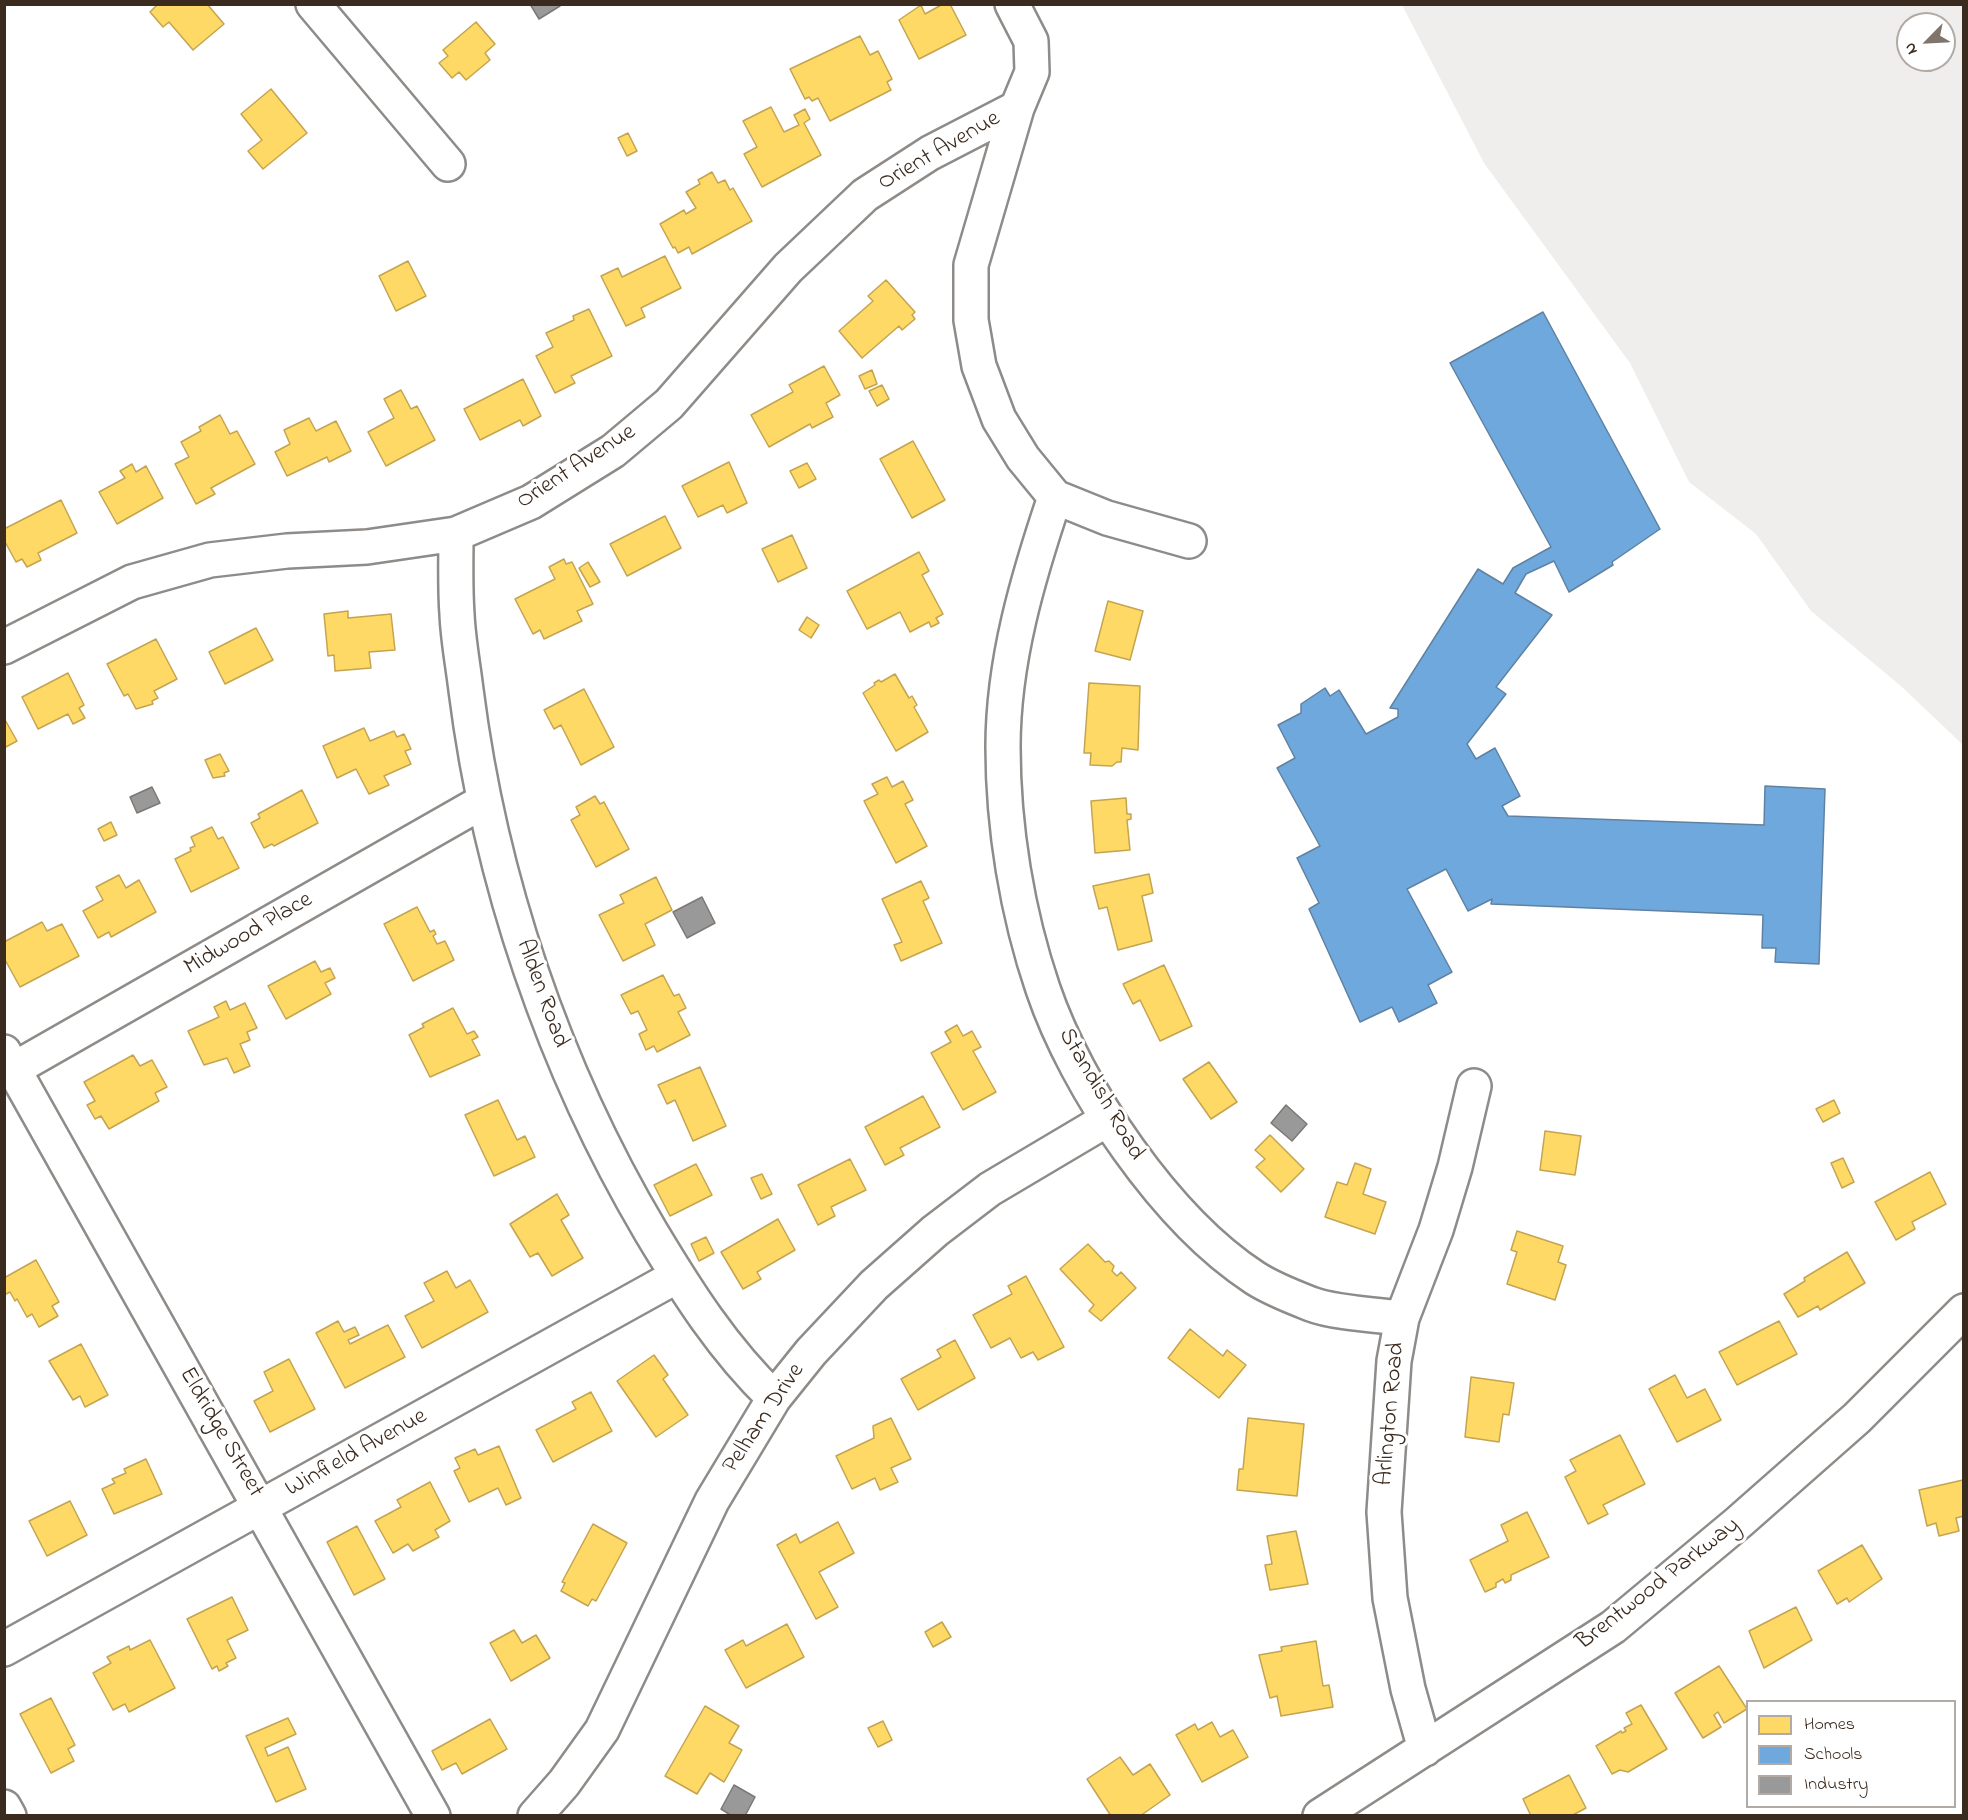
<!DOCTYPE html>
<style>
body{margin:0}
#map{position:relative;width:1968px;height:1820px;overflow:hidden;background:#fff;font-family:"Indie Flower",sans-serif}
canvas{display:block}
.frame{position:absolute;inset:0;border:6px solid #3b2a1e;pointer-events:none}
.legend{position:absolute;left:1746px;top:1700px;width:210px;height:108px;box-sizing:border-box;background:#fff;border:2px solid #b1aaa5;margin:0;padding:8px 10px;list-style:none;font-size:18px;color:#3b2a1e}
.legend li{display:flex;align-items:center;gap:12px;height:30px}
.legend b{width:30px;border:2px solid #b1aaa5}
.north{position:absolute;left:1896px;top:12px;width:60px;height:60px;box-sizing:border-box;background:#fff;border:2px solid #b1aaa5;border-radius:50%;rotate:246deg;font-size:16px;font-weight:700;line-height:24px;text-align:center;color:#3b2a1e}
.north::after{content:'';display:block;margin:auto;width:21px;height:27px;background:#80756d;clip-path:polygon(50% 0,100% 100%,50% 72%,0 100%)}
</style>
<div id="map">
<canvas width="1968" height="1820"></canvas>
<div class="frame"></div>
<ul class="legend">
<li><b style="height:16px;background:#ffd966"></b>Homes</li>
<li><b style="height:16px;background:#6fa8dc"></b>Schools</li>
<li><b style="height:16px;background:#999"></b>Industry</li>
</ul>
<div class="north">N</div>
</div>
<script>
const g = document.querySelector('canvas').getContext('2d');
g.lineJoin = 'round';
function fillPath(path, color) { g.fillStyle = color; g.fill(path, 'evenodd'); }
function trace(path, color, width, dash) { g.strokeStyle = color; g.lineWidth = width; g.lineCap = dash ? 'butt' : 'round'; g.setLineDash(dash || []); g.stroke(path); }
function drawText(font, color, halo, rows, align = 'center') {
  g.font = font + ' "Indie Flower",sans-serif'; g.lineWidth = 6; g.setLineDash([]); g.textBaseline = 'middle'; g.strokeStyle = halo; g.fillStyle = color; for (const [text, x, y, turn = 0] of rows) {
    g.save(); g.translate(x, y); g.rotate((+turn || 0) * Math.PI / 180); g.textAlign = isNaN(turn) ? turn : align; if (halo) g.strokeText(text, 0, 0); g.fillText(text, 0, 0); g.restore();
  }
}
fillPath(new Path2D(`
 M 1402,5 L 1963,5 L 1963,745 L 1902,687 L 1811,611 L 1756,534 L 1689,482 L 1630,363 L 1484,163 ZM 1908,24 L 1944,24 L 1944,60 L 1908,60 Z`), '#efeeed');
const homes = new Path2D(`
 M 207,4 L 224,24 L 193,50 L 169,22 L 163,27 L 150,12 L 158,4 Z
 M 943,4 L 950,4 L 966,35 L 919,59 L 899,20 L 921,5 L 925,14 Z
 M 476,22 L 495,44 L 485,53 L 490,60 L 466,80 L 459,72 L 452,78 L 439,63 L 448,56 L 443,50 Z
 M 860,36 L 870,55 L 878,51 L 892,79 L 887,82 L 891,90 L 830,121 L 818,98 L 812,101 L 809,97 L 805,99 L 790,69 Z
 M 271,89 L 307,133 L 263,169 L 248,151 L 262,140 L 241,114 Z
 M 771,107 L 784,132 L 799,125 L 794,115 L 805,109 L 810,119 L 804,123 L 821,155 L 762,187 L 744,154 L 757,147 L 743,121 Z
 M 628,133 L 637,151 L 627,156 L 618,138 Z
 M 712,172 L 718,183 L 725,180 L 730,190 L 733,188 L 752,221 L 692,254 L 689,247 L 678,253 L 675,247 L 673,248 L 660,224 L 684,210 L 686,214 L 696,208 L 686,192 L 700,184 L 698,180 Z
 M 665,256 L 681,288 L 641,308 L 645,317 L 626,326 L 601,276 L 618,268 L 622,277 Z
 M 408,261 L 426,296 L 396,311 L 379,276 Z
 M 886,280 L 915,312 L 912,315 L 915,319 L 902,330 L 899,326 L 862,358 L 839,331 L 873,301 L 868,296 Z
 M 589,309 L 612,356 L 571,376 L 575,383 L 555,393 L 536,356 L 553,347 L 546,333 L 574,320 L 573,316 Z
 M 824,366 L 840,395 L 826,403 L 833,417 L 812,428 L 810,424 L 769,447 L 751,415 L 793,392 L 789,385 Z
 M 872,370 L 877,384 L 865,389 L 859,376 Z
 M 523,379 L 541,416 L 523,426 L 520,420 L 480,440 L 464,409 Z
 M 882,385 L 889,399 L 877,406 L 869,391 Z
 M 401,390 L 411,409 L 417,406 L 435,440 L 386,466 L 368,432 L 394,418 L 384,399 Z
 M 220,415 L 230,434 L 237,431 L 255,464 L 211,488 L 215,494 L 196,504 L 175,464 L 189,457 L 181,442 L 201,431 L 199,427 Z
 M 309,418 L 316,431 L 336,421 L 351,451 L 329,462 L 327,457 L 287,476 L 275,452 L 290,444 L 284,430 Z
 M 913,441 L 945,500 L 912,518 L 880,459 Z
 M 729,462 L 747,503 L 727,513 L 723,505 L 698,517 L 682,486 Z
 M 807,463 L 816,479 L 799,488 L 790,471 Z
 M 132,464 L 136,472 L 146,466 L 163,498 L 117,524 L 99,492 L 125,478 L 120,471 Z
 M 61,500 L 77,533 L 38,553 L 41,560 L 27,567 L 22,559 L 16,562 L 4,540 L 4,529 Z
 M 665,516 L 681,548 L 627,576 L 610,544 Z
 M 792,535 L 807,568 L 778,582 L 762,549 Z
 M 919,552 L 929,571 L 922,575 L 943,614 L 936,618 L 939,623 L 931,627 L 929,622 L 910,632 L 900,612 L 867,629 L 847,591 Z
 M 564,559 L 566,564 L 572,562 L 593,604 L 577,611 L 582,621 L 544,639 L 540,630 L 533,634 L 515,599 L 555,579 L 549,567 Z
 M 588,562 L 600,582 L 590,587 L 579,568 Z
 M 1108,601 L 1143,611 L 1130,660 L 1095,651 Z
 M 348,611 L 348,618 L 391,614 L 395,650 L 369,652 L 371,668 L 335,671 L 334,655 L 328,656 L 324,614 Z
 M 807,617 L 819,625 L 811,638 L 799,630 Z
 M 256,628 L 273,660 L 225,684 L 209,652 Z
 M 156,639 L 177,679 L 154,691 L 158,698 L 152,701 L 153,704 L 136,709 L 128,694 L 124,696 L 107,664 Z
 M 68,673 L 84,705 L 79,708 L 85,718 L 73,724 L 68,714 L 38,729 L 22,697 Z
 M 895,674 L 909,698 L 912,696 L 917,705 L 914,707 L 928,732 L 896,751 L 863,693 L 875,685 L 874,683 L 879,680 L 881,682 Z
 M 1089,683 L 1140,686 L 1138,750 L 1122,748 L 1121,762 L 1117,762 L 1112,766 L 1090,765 L 1091,753 L 1084,753 Z
 M 584,689 L 614,747 L 581,765 L 561,725 L 554,729 L 544,710 Z
 M 4,718 L 17,741 L 4,748 Z
 M 364,728 L 370,741 L 394,731 L 397,737 L 404,734 L 411,749 L 405,751 L 411,764 L 384,776 L 389,785 L 369,794 L 356,769 L 337,778 L 323,746 Z
 M 220,754 L 229,771 L 224,773 L 225,776 L 213,778 L 205,760 Z
 M 887,777 L 892,787 L 903,781 L 913,800 L 905,804 L 927,846 L 896,863 L 864,801 L 878,794 L 872,784 Z
 M 302,790 L 318,823 L 274,846 L 272,844 L 264,848 L 251,823 L 260,818 L 258,814 Z
 M 595,796 L 600,804 L 604,802 L 629,849 L 596,867 L 571,820 L 580,815 L 576,807 Z
 M 1126,798 L 1127,814 L 1131,814 L 1131,819 L 1127,820 L 1130,850 L 1095,853 L 1091,801 Z
 M 111,822 L 117,835 L 104,841 L 98,829 Z
 M 212,827 L 218,839 L 223,837 L 239,868 L 191,892 L 175,859 L 191,851 L 190,848 L 195,846 L 191,837 Z
 M 1149,874 L 1153,893 L 1142,896 L 1152,941 L 1118,950 L 1107,907 L 1099,909 L 1093,886 Z
 M 119,875 L 126,888 L 139,880 L 156,912 L 111,937 L 109,932 L 98,938 L 83,911 L 103,900 L 96,887 Z
 M 656,877 L 672,910 L 645,924 L 655,945 L 623,961 L 599,915 L 624,903 L 620,895 Z
 M 921,881 L 929,898 L 923,901 L 942,943 L 901,961 L 894,945 L 902,942 L 882,899 Z
 M 417,907 L 430,932 L 434,930 L 436,934 L 433,936 L 437,944 L 445,941 L 454,960 L 413,981 L 384,924 Z
 M 42,922 L 47,931 L 62,924 L 79,956 L 20,987 L 4,958 L 4,942 Z
 M 315,961 L 321,972 L 330,968 L 335,978 L 325,983 L 331,994 L 286,1019 L 268,986 Z
 M 1164,965 L 1192,1026 L 1160,1041 L 1140,1000 L 1133,1004 L 1123,984 Z
 M 663,975 L 674,996 L 679,994 L 686,1008 L 678,1012 L 690,1035 L 657,1052 L 654,1046 L 646,1050 L 639,1034 L 647,1030 L 638,1011 L 631,1014 L 621,995 Z
 M 226,1001 L 230,1010 L 245,1003 L 257,1028 L 247,1032 L 250,1040 L 240,1044 L 250,1066 L 234,1073 L 227,1058 L 204,1065 L 188,1031 L 219,1017 L 214,1007 Z
 M 453,1008 L 467,1034 L 474,1031 L 478,1037 L 472,1040 L 480,1055 L 430,1077 L 409,1035 L 424,1027 L 422,1024 Z
 M 957,1025 L 963,1036 L 972,1031 L 981,1047 L 973,1051 L 996,1092 L 963,1110 L 931,1053 L 951,1042 L 945,1032 Z
 M 133,1055 L 140,1066 L 152,1060 L 167,1087 L 155,1093 L 159,1101 L 109,1129 L 101,1116 L 95,1119 L 87,1105 L 95,1101 L 84,1082 Z
 M 1209,1062 L 1237,1102 L 1211,1119 L 1183,1079 Z
 M 700,1067 L 726,1126 L 693,1141 L 675,1100 L 667,1104 L 658,1085 Z
 M 923,1096 L 940,1127 L 900,1148 L 904,1155 L 885,1165 L 865,1127 Z
 M 498,1100 L 517,1140 L 525,1136 L 535,1157 L 494,1176 L 465,1115 Z
 M 1834,1100 L 1840,1113 L 1823,1122 L 1816,1109 Z
 M 1545,1131 L 1581,1136 L 1575,1175 L 1540,1170 Z
 M 1270,1135 L 1304,1169 L 1281,1192 L 1256,1167 L 1265,1159 L 1255,1150 Z
 M 1843,1158 L 1854,1182 L 1842,1188 L 1831,1163 Z
 M 850,1159 L 866,1190 L 831,1207 L 835,1216 L 818,1225 L 798,1185 Z
 M 1355,1163 L 1371,1169 L 1363,1194 L 1386,1202 L 1375,1234 L 1325,1217 L 1337,1182 L 1347,1185 Z
 M 696,1164 L 712,1195 L 670,1216 L 654,1185 Z
 M 1930,1172 L 1946,1204 L 1912,1222 L 1915,1229 L 1896,1240 L 1875,1202 Z
 M 762,1174 L 772,1194 L 761,1199 L 751,1178 Z
 M 557,1194 L 569,1215 L 561,1220 L 583,1258 L 552,1276 L 538,1253 L 530,1257 L 510,1224 Z
 M 778,1219 L 795,1250 L 757,1272 L 761,1279 L 743,1289 L 721,1252 Z
 M 1517,1231 L 1563,1246 L 1558,1262 L 1566,1265 L 1555,1300 L 1507,1284 L 1517,1252 L 1511,1250 Z
 M 706,1237 L 714,1253 L 699,1261 L 691,1244 Z
 M 1088,1244 L 1105,1262 L 1109,1261 L 1114,1266 L 1112,1271 L 1117,1276 L 1121,1272 L 1136,1288 L 1101,1321 L 1089,1311 L 1094,1305 L 1060,1269 Z
 M 1847,1252 L 1865,1283 L 1820,1310 L 1818,1306 L 1798,1317 L 1784,1294 L 1805,1281 L 1804,1278 Z
 M 36,1260 L 59,1302 L 52,1306 L 58,1316 L 39,1327 L 32,1314 L 27,1317 L 17,1299 L 15,1301 L 10,1292 L 4,1295 L 4,1278 Z
 M 447,1271 L 456,1288 L 470,1280 L 488,1312 L 422,1348 L 405,1316 L 434,1301 L 424,1283 Z
 M 1026,1276 L 1064,1347 L 1038,1360 L 1033,1352 L 1021,1358 L 1010,1338 L 991,1348 L 973,1315 L 1012,1294 L 1008,1286 Z
 M 338,1321 L 344,1332 L 355,1327 L 359,1335 L 348,1340 L 350,1344 L 388,1325 L 405,1357 L 345,1388 L 316,1333 Z
 M 1779,1321 L 1797,1354 L 1737,1385 L 1719,1352 Z
 M 1190,1329 L 1223,1356 L 1227,1350 L 1246,1365 L 1219,1398 L 1168,1358 Z
 M 955,1340 L 975,1378 L 918,1410 L 901,1379 L 941,1357 L 937,1350 Z
 M 81,1344 L 108,1395 L 85,1407 L 80,1396 L 73,1400 L 49,1361 Z
 M 654,1355 L 668,1375 L 663,1379 L 688,1415 L 656,1437 L 617,1381 Z
 M 289,1359 L 315,1409 L 270,1432 L 254,1401 L 273,1391 L 264,1372 Z
 M 1675,1375 L 1687,1398 L 1705,1389 L 1721,1420 L 1677,1442 L 1649,1389 Z
 M 1471,1377 L 1514,1383 L 1509,1415 L 1503,1414 L 1499,1442 L 1465,1437 Z
 M 591,1392 L 612,1431 L 553,1462 L 536,1430 L 576,1409 L 572,1402 Z
 M 891,1418 L 911,1459 L 891,1468 L 898,1482 L 880,1490 L 875,1478 L 852,1489 L 836,1456 L 874,1438 L 873,1426 Z
 M 1248,1418 L 1304,1424 L 1297,1496 L 1237,1490 L 1239,1469 L 1243,1469 Z
 M 1620,1435 L 1645,1484 L 1603,1505 L 1608,1514 L 1588,1524 L 1565,1477 L 1576,1471 L 1570,1460 Z
 M 499,1446 L 521,1498 L 506,1505 L 498,1488 L 469,1502 L 454,1471 L 460,1468 L 455,1458 L 475,1449 L 478,1455 Z
 M 146,1459 L 162,1494 L 114,1514 L 102,1489 L 115,1483 L 112,1479 L 126,1473 L 124,1469 Z
 M 1963,1480 L 1964,1516 L 1956,1518 L 1959,1531 L 1939,1536 L 1936,1523 L 1927,1526 L 1919,1490 Z
 M 430,1482 L 450,1521 L 435,1530 L 439,1537 L 413,1551 L 408,1544 L 393,1553 L 375,1521 L 401,1507 L 397,1500 Z
 M 70,1501 L 87,1535 L 47,1556 L 29,1521 Z
 M 1527,1512 L 1549,1557 L 1511,1575 L 1511,1580 L 1505,1583 L 1503,1579 L 1496,1583 L 1496,1587 L 1485,1592 L 1470,1560 L 1508,1541 L 1501,1525 Z
 M 838,1522 L 854,1553 L 819,1572 L 838,1607 L 816,1619 L 777,1545 L 796,1534 L 800,1543 Z
 M 593,1524 L 627,1543 L 596,1601 L 592,1599 L 588,1606 L 561,1591 L 565,1583 L 562,1582 Z
 M 357,1526 L 385,1579 L 354,1595 L 327,1542 Z
 M 1296,1531 L 1308,1584 L 1270,1590 L 1265,1565 L 1272,1564 L 1267,1536 Z
 M 1862,1545 L 1882,1579 L 1849,1602 L 1847,1598 L 1837,1604 L 1818,1571 Z
 M 232,1597 L 248,1630 L 227,1640 L 236,1658 L 226,1663 L 228,1666 L 219,1671 L 217,1666 L 212,1669 L 187,1619 Z
 M 1796,1607 L 1812,1640 L 1764,1668 L 1749,1631 Z
 M 942,1622 L 951,1637 L 933,1647 L 925,1632 Z
 M 787,1624 L 804,1657 L 746,1688 L 725,1650 L 743,1640 L 746,1646 Z
 M 514,1630 L 522,1643 L 536,1635 L 550,1658 L 511,1681 L 490,1643 Z
 M 150,1640 L 175,1688 L 129,1712 L 125,1704 L 113,1710 L 93,1673 L 111,1663 L 107,1657 L 129,1646 L 130,1650 Z
 M 1316,1641 L 1323,1686 L 1329,1685 L 1333,1707 L 1281,1716 L 1277,1696 L 1270,1698 L 1259,1655 L 1282,1651 L 1281,1647 Z
 M 1719,1666 L 1747,1709 L 1724,1723 L 1718,1712 L 1714,1715 L 1721,1727 L 1703,1738 L 1675,1693 Z
 M 51,1698 L 75,1745 L 68,1749 L 74,1761 L 51,1773 L 20,1714 Z
 M 1641,1705 L 1667,1749 L 1628,1772 L 1620,1770 L 1612,1774 L 1596,1746 L 1621,1731 L 1622,1733 L 1626,1731 L 1624,1728 L 1632,1724 L 1626,1713 Z
 M 705,1706 L 739,1726 L 729,1743 L 742,1750 L 724,1782 L 710,1773 L 697,1794 L 665,1776 Z
 M 288,1718 L 296,1734 L 265,1748 L 268,1756 L 288,1747 L 306,1789 L 276,1802 L 246,1736 Z
 M 490,1719 L 507,1749 L 462,1774 L 456,1763 L 442,1770 L 432,1751 Z
 M 883,1721 L 892,1740 L 878,1747 L 868,1728 Z
 M 1212,1722 L 1220,1737 L 1233,1730 L 1248,1757 L 1202,1782 L 1176,1735 L 1195,1724 L 1198,1730 Z
 M 1120,1757 L 1133,1775 L 1150,1764 L 1170,1795 L 1140,1816 L 1111,1816 L 1087,1779 Z
 M 1569,1775 L 1586,1808 L 1571,1816 L 1531,1816 L 1523,1799 Z`);
fillPath(homes, '#ffd966');
trace(homes, '#c4a450', 1.5);
const schools = new Path2D(`
 M 1543,312 L 1660,529 L 1612,562 L 1613,565 L 1569,592 L 1554,561 L 1526,574 L 1515,593 L 1552,615 L 1496,687 L 1506,694 L 1467,744 L 1476,759 L 1495,748 L 1520,796 L 1502,806 L 1508,816 L 1764,825 L 1765,786 L 1825,789 L 1819,964 L 1775,962 L 1776,948 L 1762,948 L 1763,915 L 1491,904 L 1492,899 L 1468,911 L 1446,869 L 1407,889 L 1452,972 L 1428,985 L 1437,1003 L 1399,1022 L 1392,1007 L 1360,1022 L 1309,909 L 1319,903 L 1297,858 L 1320,846 L 1277,768 L 1295,758 L 1278,725 L 1301,713 L 1301,704 L 1325,688 L 1330,696 L 1339,690 L 1366,734 L 1398,717 L 1398,709 L 1390,708 L 1478,569 L 1503,584 L 1513,568 L 1551,547 L 1450,363 Z`);
fillPath(schools, '#6fa8dc');
trace(schools, '#5f82a3', 1.5);
const industry = new Path2D(`
 M 530,4 L 559,4 L 560,6 L 539,19 Z
 M 152,787 L 160,803 L 137,813 L 130,797 Z
 M 702,897 L 715,923 L 687,938 L 673,912 Z
 M 1286,1105 L 1307,1124 L 1292,1141 L 1271,1123 Z
 M 734,1785 L 755,1797 L 745,1816 L 732,1816 L 721,1809 Z`);
fillPath(industry, '#999');
trace(industry, '#7d7874', 1.5);
const minor = new Path2D(`
 M 313,4 L 448,164
 M 1012,4 L 1031,41 L 1032,72 L 1017,108 L 971,265 L 971,320 L 979,366 L 999,419 L 1023,458 L 1055,497 C 1028,577 1003,661 1003,747 C 1003,827 1017,913 1043,989 C 1077,1089 1166,1220 1255,1278 C 1272,1289 1293,1297 1311,1304 C 1334,1313 1377,1315 1402,1318
 M 1055,497 L 1107,518 L 1189,541
 M 456,534 C 456,561 455,588 457,614 C 458,639 463,665 466,690 C 490,879 553,1067 651,1232 C 687,1292 723,1349 774,1398
 M 4,647 L 132,582 L 210,560 L 287,551 L 367,547 L 456,534 L 531,502 L 613,451 L 669,404 L 788,268 L 865,195 L 930,153 L 1017,108
 M 4,1052 L 433,1816
 M 14,1069 L 484,801
 M 4,1649 L 677,1276
 M 1425,1749 L 1408,1689 L 1390,1598 L 1384,1512 L 1394,1361 L 1402,1318 L 1436,1230 L 1455,1167 L 1474,1086
 M 4,1807 L 9,1816
 M 535,1816 L 564,1783 L 602,1730 L 712,1501 L 774,1398 L 811,1352 L 874,1285 L 935,1231 L 990,1189 L 1108,1119
 M 1320,1816 L 1613,1627 L 1739,1522 L 1857,1418 L 1964,1311`);
trace(minor, '#8e8b88', 38);
trace(minor, '#fff', 33);
drawText('24px', '#3b2a1e', '#fff', [
 ["Orient Avenue",940,152,-30],
 ["Orient Avenue",577,468,-33],
 ["Midwood Place",249,935,-30],
 ["Alden Road",541,994,70],
 ["Standish Road",1100,1095,60],
 ["Arlington Road",1392,1414,-85],
 ["Pelham Drive",765,1419,-56],
 ["Eldridge Street",220,1433,60],
 ["Winfield Avenue",357,1454,-29],
 ["Brentwood Parkway",1659,1585,-38]
]);
</script>
